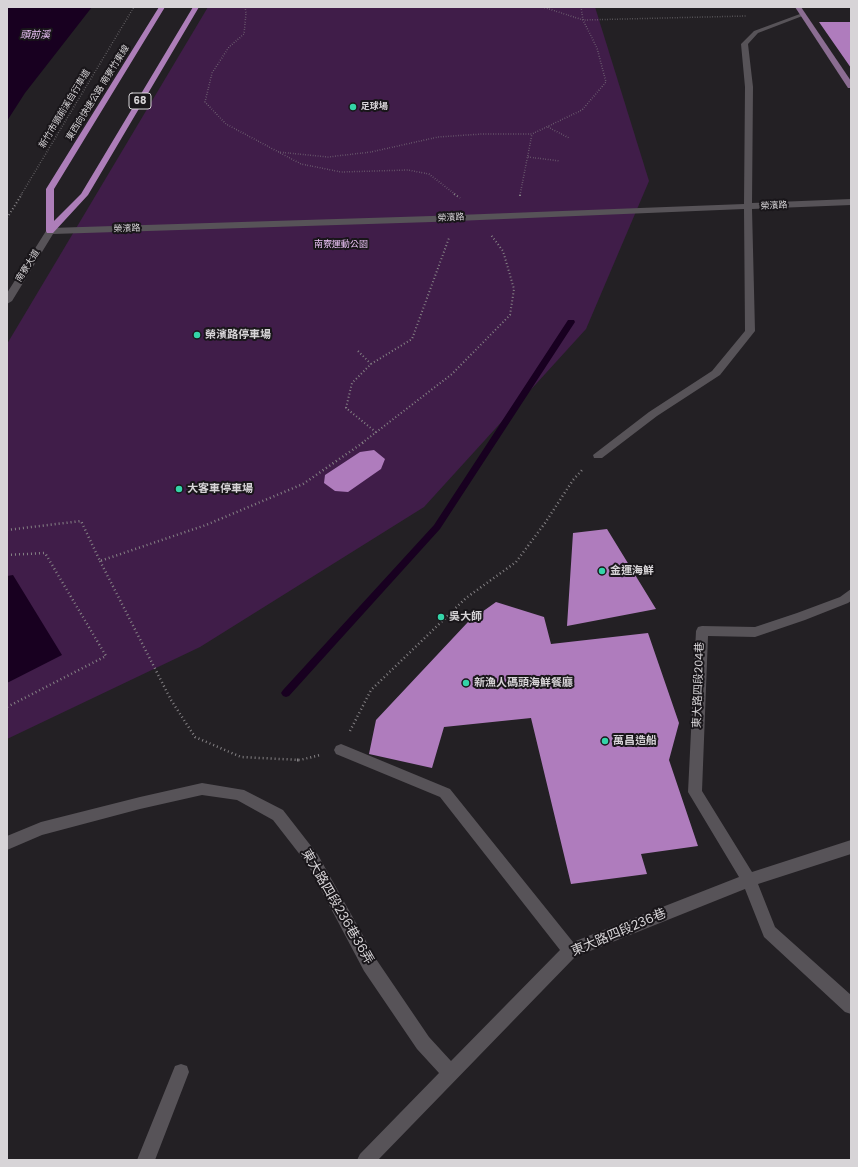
<!DOCTYPE html>
<meta charset="utf-8">
<style>
body{margin:0}
#map{position:relative;width:858px;height:1167px;overflow:hidden;background:#232024;font-family:Poppins,sans-serif}
canvas{display:block}
.frame{position:absolute;inset:0;border:8px solid #d7d4d7;pointer-events:none}
</style>
<div id="map">
<canvas width="858" height="1167"></canvas>
<div class="frame"></div>
</div>
<script>
const g = document.querySelector('canvas').getContext('2d');
g.lineJoin = 'round';
function fillPath(path, color) { g.fillStyle = color; g.fill(path, 'evenodd'); }
function trace(path, color, width, dash) { g.strokeStyle = color; g.lineWidth = width; g.lineCap = dash ? 'butt' : 'round'; g.setLineDash(dash || []); g.stroke(path); }
function drawText(font, color, halo, rows, align = 'center') {
  g.font = font + ' Poppins,"Noto Sans TC",sans-serif'; g.lineWidth = 4; g.setLineDash([]); g.textBaseline = 'middle'; g.strokeStyle = halo; g.fillStyle = color; for (const [text, x, y, turn = 0] of rows) {
    g.save(); g.translate(x, y); g.rotate((+turn || 0) * Math.PI / 180); g.textAlign = isNaN(turn) ? turn : align; if (halo) g.strokeText(text, 0, 0); g.fillText(text, 0, 0); g.restore();
  }
}
fillPath(new Path2D(`
 M 208,7 L 595,7 L 649,181 L 586,329 L 424,507 L 200,647 L 7,739 L 7,344 Z`), '#401d49');
fillPath(new Path2D(`
 M 7,7 L 92,7 L 25,93 L 7,121 Z
 M 13,575 L 62,655 L 7,683 L 7,576 Z`), '#180020');
fillPath(new Path2D(`
 M 568,320 L 574,320 L 575,322 L 440,529 L 289,696 L 286,697 L 283,696 L 281,693 L 283,690 L 434,525 Z`), '#180020');
fillPath(new Path2D(`
 M 819,22 L 851,22 L 851,68 Z
 M 374,450 L 385,459 L 381,469 L 348,492 L 335,491 L 324,483 L 325,475 L 360,452 Z
 M 607,529 L 656,609 L 567,626 L 573,533 Z
 M 496,602 L 544,617 L 551,644 L 648,633 L 679,723 L 669,760 L 698,846 L 641,854 L 647,874 L 571,884 L 531,718 L 444,727 L 432,768 L 369,754 L 376,720 L 468,622 Z`), '#af7cbd');
trace(new Path2D(`
 M 245,7 L 246,13 L 244,34 L 229,47 L 212,73 L 205,102 L 226,124 L 301,164 L 341,172 L 408,170 L 429,174 L 456,195
 M 581,7 L 583,20 L 746,16
 M 548,127 L 569,138
 M 278,152 L 328,157 L 371,152 L 438,137 L 482,134 L 532,134 L 582,110 L 606,82 L 597,48 L 583,20 L 543,7
 M 528,157 L 560,161
 M 21,195 L 134,7
 M 520,195 L 532,134`), '#858285', 1.5, [0.5, 2]);
trace(new Path2D(`
 M 454,194 L 460,198
 M 520,196 L 520,194
 M 7,218 L 22,194
 M 358,351 L 371,364 L 352,383 L 346,408 L 377,433
 M 371,364 L 412,339 L 449,238
 M 362,443 L 452,374 L 510,315 L 514,289 L 503,251 L 491,235`), '#858285', 2, [1, 2.5]);
trace(new Path2D(`
 M 7,530 L 81,521 L 100,561 L 206,525 L 303,484 L 364,442
 M 7,555 L 45,553 L 106,656 L 7,707
 M 100,561 L 171,700 L 195,737 L 241,757 L 300,760 L 320,755
 M 350,731 L 371,690 L 466,598 L 516,562 L 545,523 L 573,480 L 583,469`), '#858285', 2.5, [1, 3]);
trace(new Path2D(`
 M 297,760 L 301,760`), '#858285', 3, [1.5, 4]);
fillPath(new Path2D(`
 M 800,14 L 805,15 L 758,33 L 748,44 L 753,87 L 752,203 L 851,199 L 851,205 L 752,209 L 755,331 L 720,375 L 657,416 L 602,458 L 594,458 L 593,455 L 649,412 L 712,371 L 745,331 L 744,209 L 432,222 L 53,234 L 12,301 L 7,304 L 7,293 L 46,231 L 50,228 L 432,216 L 744,204 L 745,87 L 741,44 L 754,31 Z
 M 851,589 L 851,601 L 848,603 L 805,620 L 755,637 L 708,636 L 702,791 L 752,872 L 851,840 L 851,854 L 758,884 L 775,927 L 851,995 L 851,1014 L 845,1012 L 764,937 L 745,889 L 575,957 L 378,1160 L 357,1160 L 360,1154 L 439,1073 L 417,1049 L 364,971 L 308,865 L 273,820 L 237,800 L 202,795 L 140,809 L 42,835 L 7,850 L 7,836 L 41,822 L 140,797 L 202,783 L 244,790 L 283,810 L 318,855 L 376,959 L 429,1037 L 451,1061 L 560,950 L 440,797 L 336,754 L 334,750 L 336,746 L 341,744 L 346,746 L 450,789 L 573,942 L 739,877 L 688,792 L 696,631 L 698,627 L 702,626 L 755,627 L 797,613 L 840,597 Z
 M 181,1064 L 187,1066 L 189,1072 L 155,1160 L 137,1160 L 175,1066 Z`), '#575358');
fillPath(new Path2D(`
 M 795,7 L 801,7 L 851,81 L 851,88 L 848,88 Z`), '#8b6d92');
fillPath(new Path2D(`
 M 159,7 L 165,7 L 54,189 L 54,221 L 81,194 L 193,7 L 199,7 L 88,195 L 53,233 L 47,233 L 46,231 L 46,189 Z`), '#ad7eb9');
for (const [x, y, r, color] of [
 [353,107,4,"#34d4a8"],
 [197,335,4,"#34d4a8"],
 [179,489,4,"#34d4a8"],
 [602,571,4,"#34d4a8"],
 [441,617,4,"#34d4a8"],
 [466,683,4,"#34d4a8"],
 [605,741,4,"#34d4a8"]
]) { const dot = new Path2D(); dot.arc(x, y, r, 0, 2 * Math.PI); g.fillStyle = color; g.fill(dot); trace(dot, '#19161a', 1.5); }
drawText('9px', '#d7d4d7', '#19161a', [
 ["東西向快速公路 南寮竹東線",98,93,-58],
 ["新竹市頭前溪自行車道",65,109,-59],
 ["榮濱路",774,206,-3],
 ["榮濱路",451,218,-3],
 ["榮濱路",127,229,-2],
 ["南寮大道",28,266,-58]
]);
drawText('bold 9px', '#d7d4d7', '#19161a', [
 ["足球場",361,107]
], 'left');
drawText('9px', '#ebc2f6', '#19161a', [
 ["南寮運動公園",341,245]
]);
drawText('italic 10px', '#e9c0f4', '#19161a', [
 ["頭前溪",35,35]
]);
for (const [x, y, w] of [
 [140,101,22]
]) { const box = new Path2D(); box.roundRect(x - w / 2, y - 8, w, 16, 3); g.fillStyle = '#19161a'; g.fill(box); trace(box, '#d7d4d7', 1); }
drawText('bold 10px', '#d7d4d7', null, [
 ["68",140,101]
]);
drawText('bold 11px', '#d7d4d7', '#19161a', [
 ["榮濱路停車場",205,335],
 ["大客車停車場",187,489],
 ["金運海鮮",610,571],
 ["吳大師",449,617],
 ["新漁人碼頭海鮮餐廳",474,683],
 ["萬昌造船",613,741]
], 'left');
drawText('11px', '#d7d4d7', '#19161a', [
 ["東大路四段204巷",699,685,-88]
]);
drawText('13px', '#d7d4d7', '#19161a', [
 ["東大路四段236巷36弄",337,907,60],
 ["東大路四段236巷",619,933,-23]
]);
</script>
